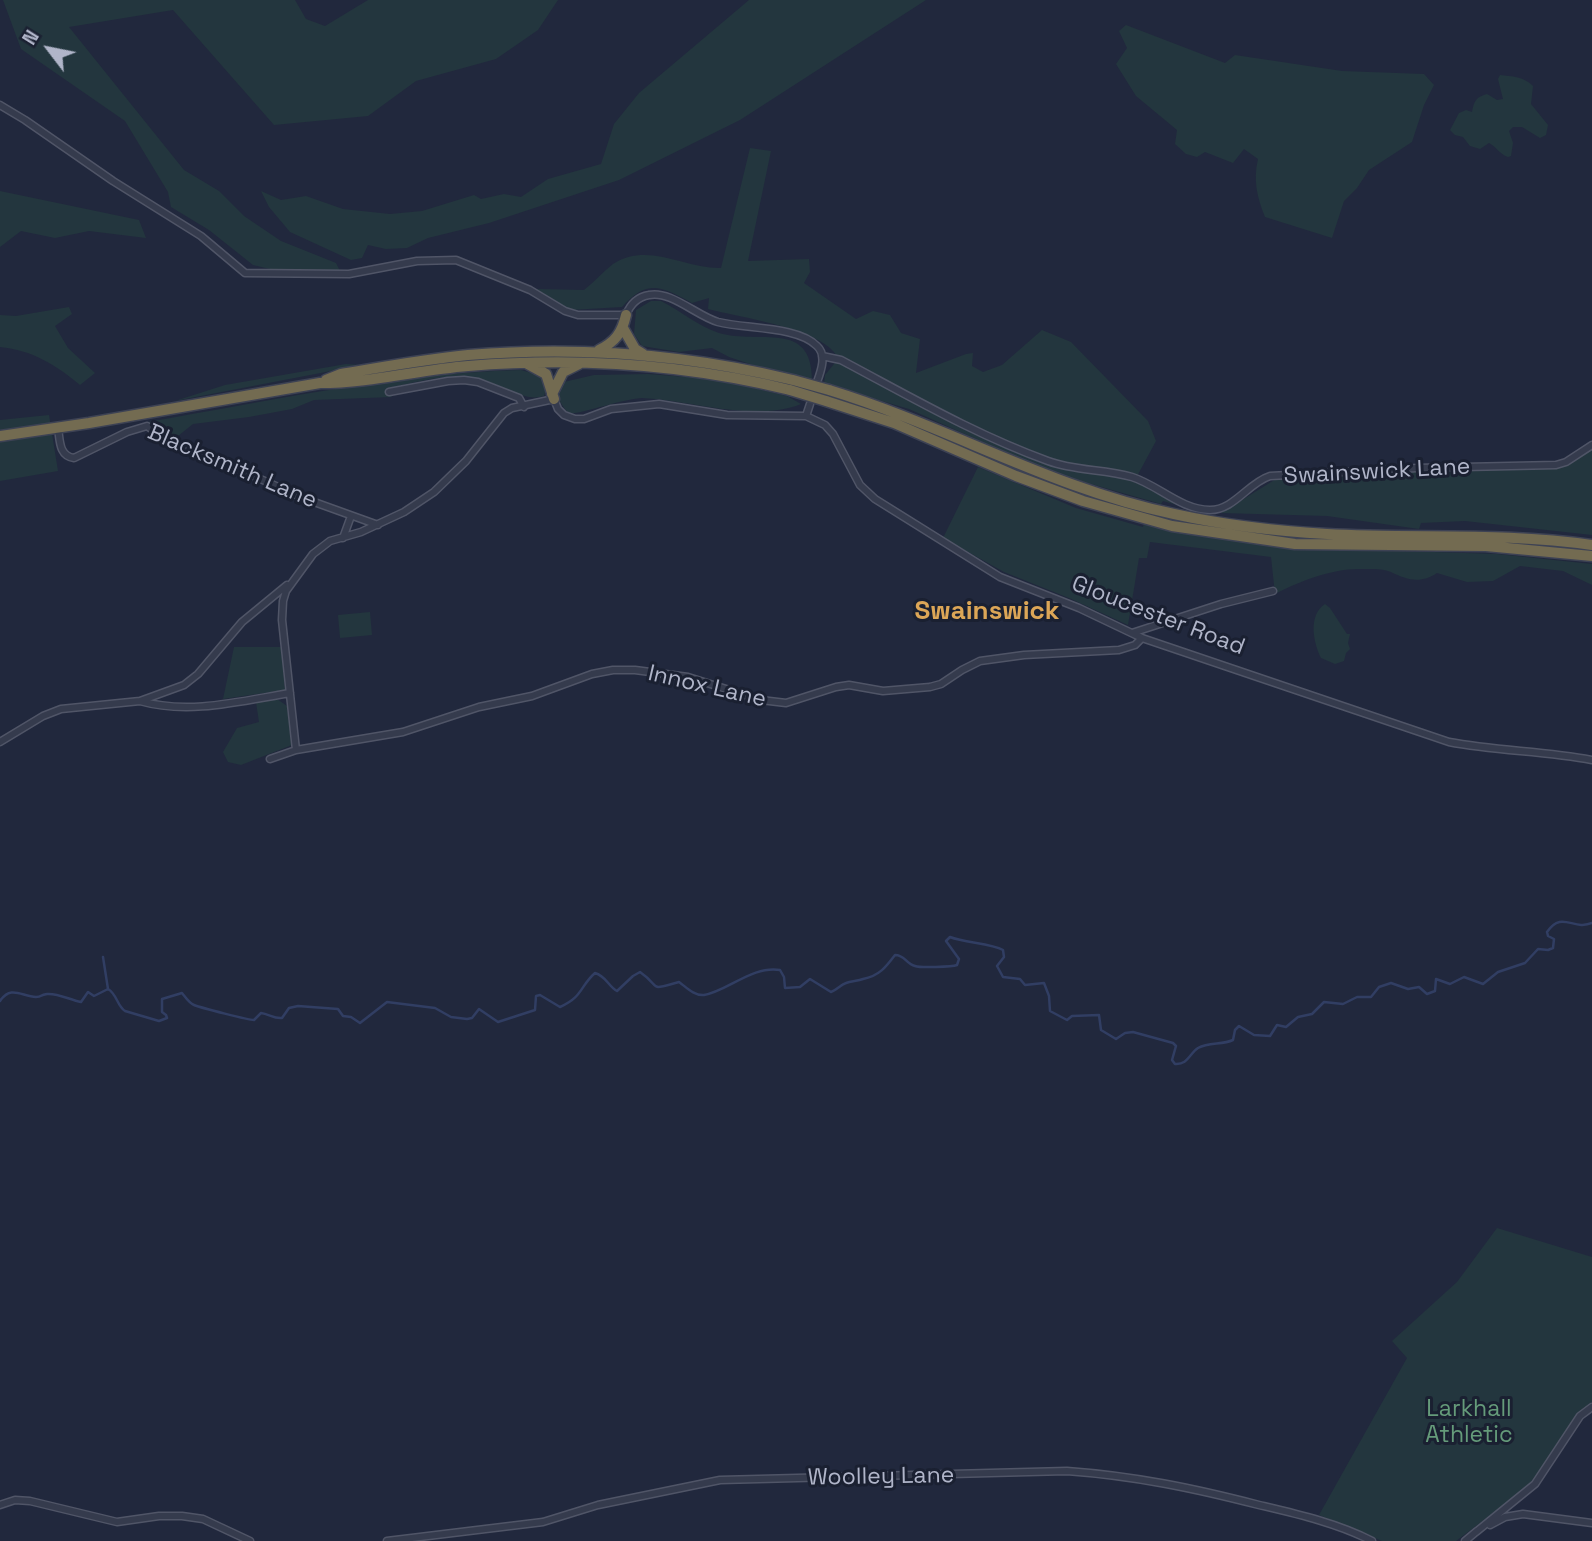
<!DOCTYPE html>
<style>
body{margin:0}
#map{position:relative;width:1592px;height:1541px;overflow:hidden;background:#21283d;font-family:"Space Grotesk",sans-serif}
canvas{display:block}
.north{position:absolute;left:14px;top:14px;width:70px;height:70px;-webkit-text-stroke:5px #1a2031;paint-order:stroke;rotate:302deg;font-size:19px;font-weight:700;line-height:28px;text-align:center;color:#b0b5c9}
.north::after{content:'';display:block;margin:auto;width:24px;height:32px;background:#b0b5c9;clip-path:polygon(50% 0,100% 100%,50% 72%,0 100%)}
</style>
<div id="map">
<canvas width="1592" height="1541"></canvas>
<div class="north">N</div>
</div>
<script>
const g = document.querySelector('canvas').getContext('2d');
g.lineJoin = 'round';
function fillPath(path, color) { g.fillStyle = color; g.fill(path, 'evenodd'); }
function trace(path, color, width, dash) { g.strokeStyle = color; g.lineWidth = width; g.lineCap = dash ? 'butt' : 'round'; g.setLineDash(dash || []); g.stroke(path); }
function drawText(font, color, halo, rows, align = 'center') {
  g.font = font + ' "Space Grotesk",sans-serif'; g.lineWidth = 6; g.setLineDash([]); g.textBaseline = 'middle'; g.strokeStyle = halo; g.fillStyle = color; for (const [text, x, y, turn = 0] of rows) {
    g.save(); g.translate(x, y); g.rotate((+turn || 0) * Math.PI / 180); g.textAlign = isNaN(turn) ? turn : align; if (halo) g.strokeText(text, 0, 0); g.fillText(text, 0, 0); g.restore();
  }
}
fillPath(new Path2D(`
 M 3,0 L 295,0 L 306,19 L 325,26 L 368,0 L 558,0 L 538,30 L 496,59 L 416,81 L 368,116 L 274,125 L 173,10 L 69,27 L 184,170 L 219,191 L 244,216 L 281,241 L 336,263 L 340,271 L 274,270 L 253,265 L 209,230 L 171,207 L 168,192 L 125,121 L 21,49 Z
 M 749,0 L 926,0 L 740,120 L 619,180 L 489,223 L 428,238 L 407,248 L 386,249 L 368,245 L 362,258 L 351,260 L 290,232 L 269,207 L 261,191 L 281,200 L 306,196 L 343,209 L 390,214 L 422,211 L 474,195 L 481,199 L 504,194 L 521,197 L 548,179 L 601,164 L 614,124 L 639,93 Z
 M 1126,25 L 1225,63 L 1235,55 L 1342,71 L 1424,74 L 1434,85 L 1424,105 L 1412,142 L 1369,170 L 1357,188 L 1344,201 L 1332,238 L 1265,217 C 1257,197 1253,180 1258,159 L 1244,149 L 1233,163 L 1205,152 L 1197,157 L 1186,154 L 1175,144 L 1177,130 L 1136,96 L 1116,64 L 1127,48 L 1119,31 Z
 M 1500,75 C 1511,76 1525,77 1533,86 L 1531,104 L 1548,125 L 1546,135 L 1540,138 L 1522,127 L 1513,127 L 1509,131 L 1513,143 L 1511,156 L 1508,157 C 1499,154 1497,147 1489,143 L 1480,149 L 1470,146 L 1463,137 L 1455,135 L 1450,130 L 1459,113 L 1466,110 L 1472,112 C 1474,101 1476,97 1487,94 L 1497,100 L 1503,99 L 1498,79 Z
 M 750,148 L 771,151 L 748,261 L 809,259 L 810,272 L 804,283 L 856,319 L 873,311 L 890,315 L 901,333 L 920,339 L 916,373 L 966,354 L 973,353 L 972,366 L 983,372 L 1002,365 L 1042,330 L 1071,342 L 1148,421 L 1156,441 L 1135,480 L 1191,509 L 1163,501 L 1161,504 L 1049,472 L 909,409 L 824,384 L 825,375 L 838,359 C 828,329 737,317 708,309 L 709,298 L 692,303 C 662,287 648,278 622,307 L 571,310 L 536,289 L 584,290 C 594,282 603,272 613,264 C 648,241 685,269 721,268 Z
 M 0,191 L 139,220 L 146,238 L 89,231 L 55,238 L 21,231 L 0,247 Z
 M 651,301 L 661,301 C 681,311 698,326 719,333 C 759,345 812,319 812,380 L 753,365 L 729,357 L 712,348 L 679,352 L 642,346 L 634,334 L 636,310 Z
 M 69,307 L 72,314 L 55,326 L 68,348 L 95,373 L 80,385 C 56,365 32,350 0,347 L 0,315 L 16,316 Z
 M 346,364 L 362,365 L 175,401 L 225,385 Z
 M 521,370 L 542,376 L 547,387 L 544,396 C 526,402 504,387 487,381 C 456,370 418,382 388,388 L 388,393 L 392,397 L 314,400 L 292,409 L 249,417 L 193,424 L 173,440 L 148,422 C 268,401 399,373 521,370 Z
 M 648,374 L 713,379 L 733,383 L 787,396 L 801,404 C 754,423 691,400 642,398 C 626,398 575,416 569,413 C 564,410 560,401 557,396 L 564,382 L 594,375 Z
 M 49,415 L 58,471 L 0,481 L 0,420 Z
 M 1592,447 L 1592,535 L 1465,521 L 1421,523 L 1419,529 L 1327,516 L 1221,513 L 1276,479 L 1365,472 L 1543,469 L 1557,467 Z
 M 978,467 L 1076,508 L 1143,527 L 1144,523 L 1310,548 L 1497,554 L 1592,564 L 1592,585 L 1563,571 L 1520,566 L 1493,581 L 1467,582 L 1437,573 C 1421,584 1407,580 1391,572 C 1383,568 1367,569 1358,569 C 1331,569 1298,582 1275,594 L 1271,557 L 1150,542 L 1147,558 L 1139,558 L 1128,625 L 1069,598 L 1004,572 L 943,538 Z
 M 1325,604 L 1330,608 L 1347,634 L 1350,634 L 1348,643 L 1350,649 L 1346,653 L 1344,661 L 1335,664 L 1321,658 C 1313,642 1308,615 1325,604 Z
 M 370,612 L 372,635 L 340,638 L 338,615 Z
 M 234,647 L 281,647 L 285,690 L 223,699 Z
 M 277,699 L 287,706 L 292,745 L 241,765 L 228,762 L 223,752 L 237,728 L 259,722 L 256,702 Z
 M 1497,1228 L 1592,1257 L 1592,1402 L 1580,1412 L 1548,1464 L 1529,1486 L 1456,1541 L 1382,1541 L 1319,1515 L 1407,1358 L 1392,1341 L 1457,1282 Z`), '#23363e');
trace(new Path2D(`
 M 103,957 L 108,989
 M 0,1001 C 11,985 21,996 36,997 C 43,997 39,995 47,994 C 58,993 70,1000 81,1002 L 88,992 L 94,996 L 108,989 C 117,994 117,1006 125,1011 L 159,1021 L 167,1018 L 166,1015 L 162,1012 L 162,999 L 182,993 C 186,998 189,1003 194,1005 C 202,1008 248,1020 254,1020 L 261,1013 C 269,1014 274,1019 282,1018 L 289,1008 L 298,1006 L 338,1009 L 343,1016 L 351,1017 L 360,1023 L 387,1002 L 435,1008 L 451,1017 L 467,1019 L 472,1018 L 479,1009 L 498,1022 L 535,1010 L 536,996 L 540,995 L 560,1007 C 583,997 580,986 595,973 C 606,976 608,986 617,991 L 633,976 L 640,972 C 663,988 646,991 679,982 C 686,987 694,996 704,995 C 726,992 753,965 780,970 L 784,977 L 785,988 L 800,987 L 810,979 L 831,992 C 837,990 840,985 846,983 C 851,981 858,981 863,979 C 879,976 886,967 895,955 C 905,955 906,964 915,966 C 920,968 952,967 957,965 L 959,959 L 946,941 L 950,937 C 965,943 991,943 1003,950 L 1004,957 L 997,966 L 1003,977 L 1020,979 L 1025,985 L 1044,983 L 1049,996 L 1050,1011 L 1067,1020 L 1072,1016 L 1099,1015 L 1101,1030 L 1116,1039 L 1125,1033 L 1133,1032 L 1173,1043 L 1176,1046 L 1172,1060 L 1175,1064 C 1188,1065 1189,1054 1198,1048 C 1209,1042 1222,1045 1233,1040 L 1235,1030 L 1239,1026 L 1254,1035 L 1270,1036 L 1277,1025 L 1286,1027 L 1298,1017 L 1312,1014 L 1324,1002 L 1343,1004 L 1357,997 L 1371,997 L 1379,987 L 1391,983 L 1408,989 L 1419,987 L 1427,994 L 1435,991 L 1436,979 L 1450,984 L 1464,977 L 1483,984 L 1498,972 L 1525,963 L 1538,949 L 1548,950 L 1553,948 L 1554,939 L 1548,936 L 1547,932 C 1562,910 1573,931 1592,923`), '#313e63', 2.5);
const street = new Path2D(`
 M 0,105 L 25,120 L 113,181 L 201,236 L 245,273 L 349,274 L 417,261 L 456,260 L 530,290 L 565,311 L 578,315 L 626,315 C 630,305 637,297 649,295 C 670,290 697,316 718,322 C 745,329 798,326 817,346 C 827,355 821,371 817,382
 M 822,356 L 841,360 C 909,396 976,435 1048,461 C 1075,471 1104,469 1132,477 C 1158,485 1181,510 1210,510 C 1234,510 1248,483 1270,476 L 1417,468 L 1556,465 L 1566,462 L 1592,445
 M 389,392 L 448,381 L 464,380 L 478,382 L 519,398 L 524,407
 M 806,416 L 810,404
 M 58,428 C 60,441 59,456 74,458 L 127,432 L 147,426 L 177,446 L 229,465 L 303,498 L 378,525
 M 343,538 L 351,516
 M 287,585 L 242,622 L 198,674 L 184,685 L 140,701 C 189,715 241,701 290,693
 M 1132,633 L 1221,604 L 1273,591
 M 0,742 L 43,716 L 61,709 L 140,701
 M 296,750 L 282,620 L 283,601 L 286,591 L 313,554 L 330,541 L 361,532 L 404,512 L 434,492 L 466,461 L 504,413 L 512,408 L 554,399 L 558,409 L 564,415 L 575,419 L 584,419 L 611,409 L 659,404 L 727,415 L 806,416 L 825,425 L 833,434 L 860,485 L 875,499 L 1000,577 L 1079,608 L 1142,638 L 1449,742 C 1497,751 1545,751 1592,760
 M 270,759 L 296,750 L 403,732 L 479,707 L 532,696 L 592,674 L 613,670 L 635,670 L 688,677 L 761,700 L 786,703 L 836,687 L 849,685 L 883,691 L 930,687 L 941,684 L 962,670 L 980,661 L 1024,655 L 1119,650 L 1135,645 L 1142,638
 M 0,1505 L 15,1500 L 30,1501 L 117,1522 L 159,1516 L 182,1516 L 203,1519 L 250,1541
 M 1490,1525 L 1505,1517 L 1523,1514 L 1592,1523
 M 1476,1532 L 1535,1484 L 1580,1416 L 1592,1407
 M 387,1541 L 543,1522 L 598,1505 L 720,1480 L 1067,1471 C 1135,1476 1193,1488 1259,1505 C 1297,1514 1337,1523 1372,1541
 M 1465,1541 L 1477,1531`);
const highway = new Path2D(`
 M 623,328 L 635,349 L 643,354
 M 599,350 C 615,342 622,333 626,315
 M 526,363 L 546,374 L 554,399
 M 326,380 L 341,374 C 383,367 426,359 468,355 C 578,346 686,354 793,380
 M 829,390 C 947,426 1053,489 1174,514 C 1224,525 1276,531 1327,534 C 1416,539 1504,532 1592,545
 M 552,394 L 563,372 L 579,364
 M 826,401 L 894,423 L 1016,476 L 1083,501 L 1172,526 L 1295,544 L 1486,546 L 1592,556
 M 0,436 L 89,423 L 320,383 C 370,383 418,370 468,366 C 577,357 684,364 790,390`);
trace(street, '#505567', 9);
trace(highway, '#3d4254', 13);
trace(street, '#353b4d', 6);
trace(highway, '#736b51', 10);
const highwayBridge = new Path2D(`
 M 793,380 L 829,390
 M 790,390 L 826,401`);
trace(highwayBridge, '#3d4254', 13, []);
trace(highwayBridge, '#736b51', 10);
drawText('23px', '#b0b5c9', '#1a2031', [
 ["Blacksmith Lane",232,467,23],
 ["Swainswick Lane",1377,472,-3],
 ["Gloucester Road",1158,616,21],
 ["Innox Lane",707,687,13],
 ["Woolley Lane",881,1477,-1]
]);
drawText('23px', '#659b7a', '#1a2031', [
 ["Larkhall",1469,1410],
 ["Athletic",1469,1436]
]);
drawText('bold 26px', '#dca657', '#1a2031', [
 ["Swainswick",987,612]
]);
</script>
